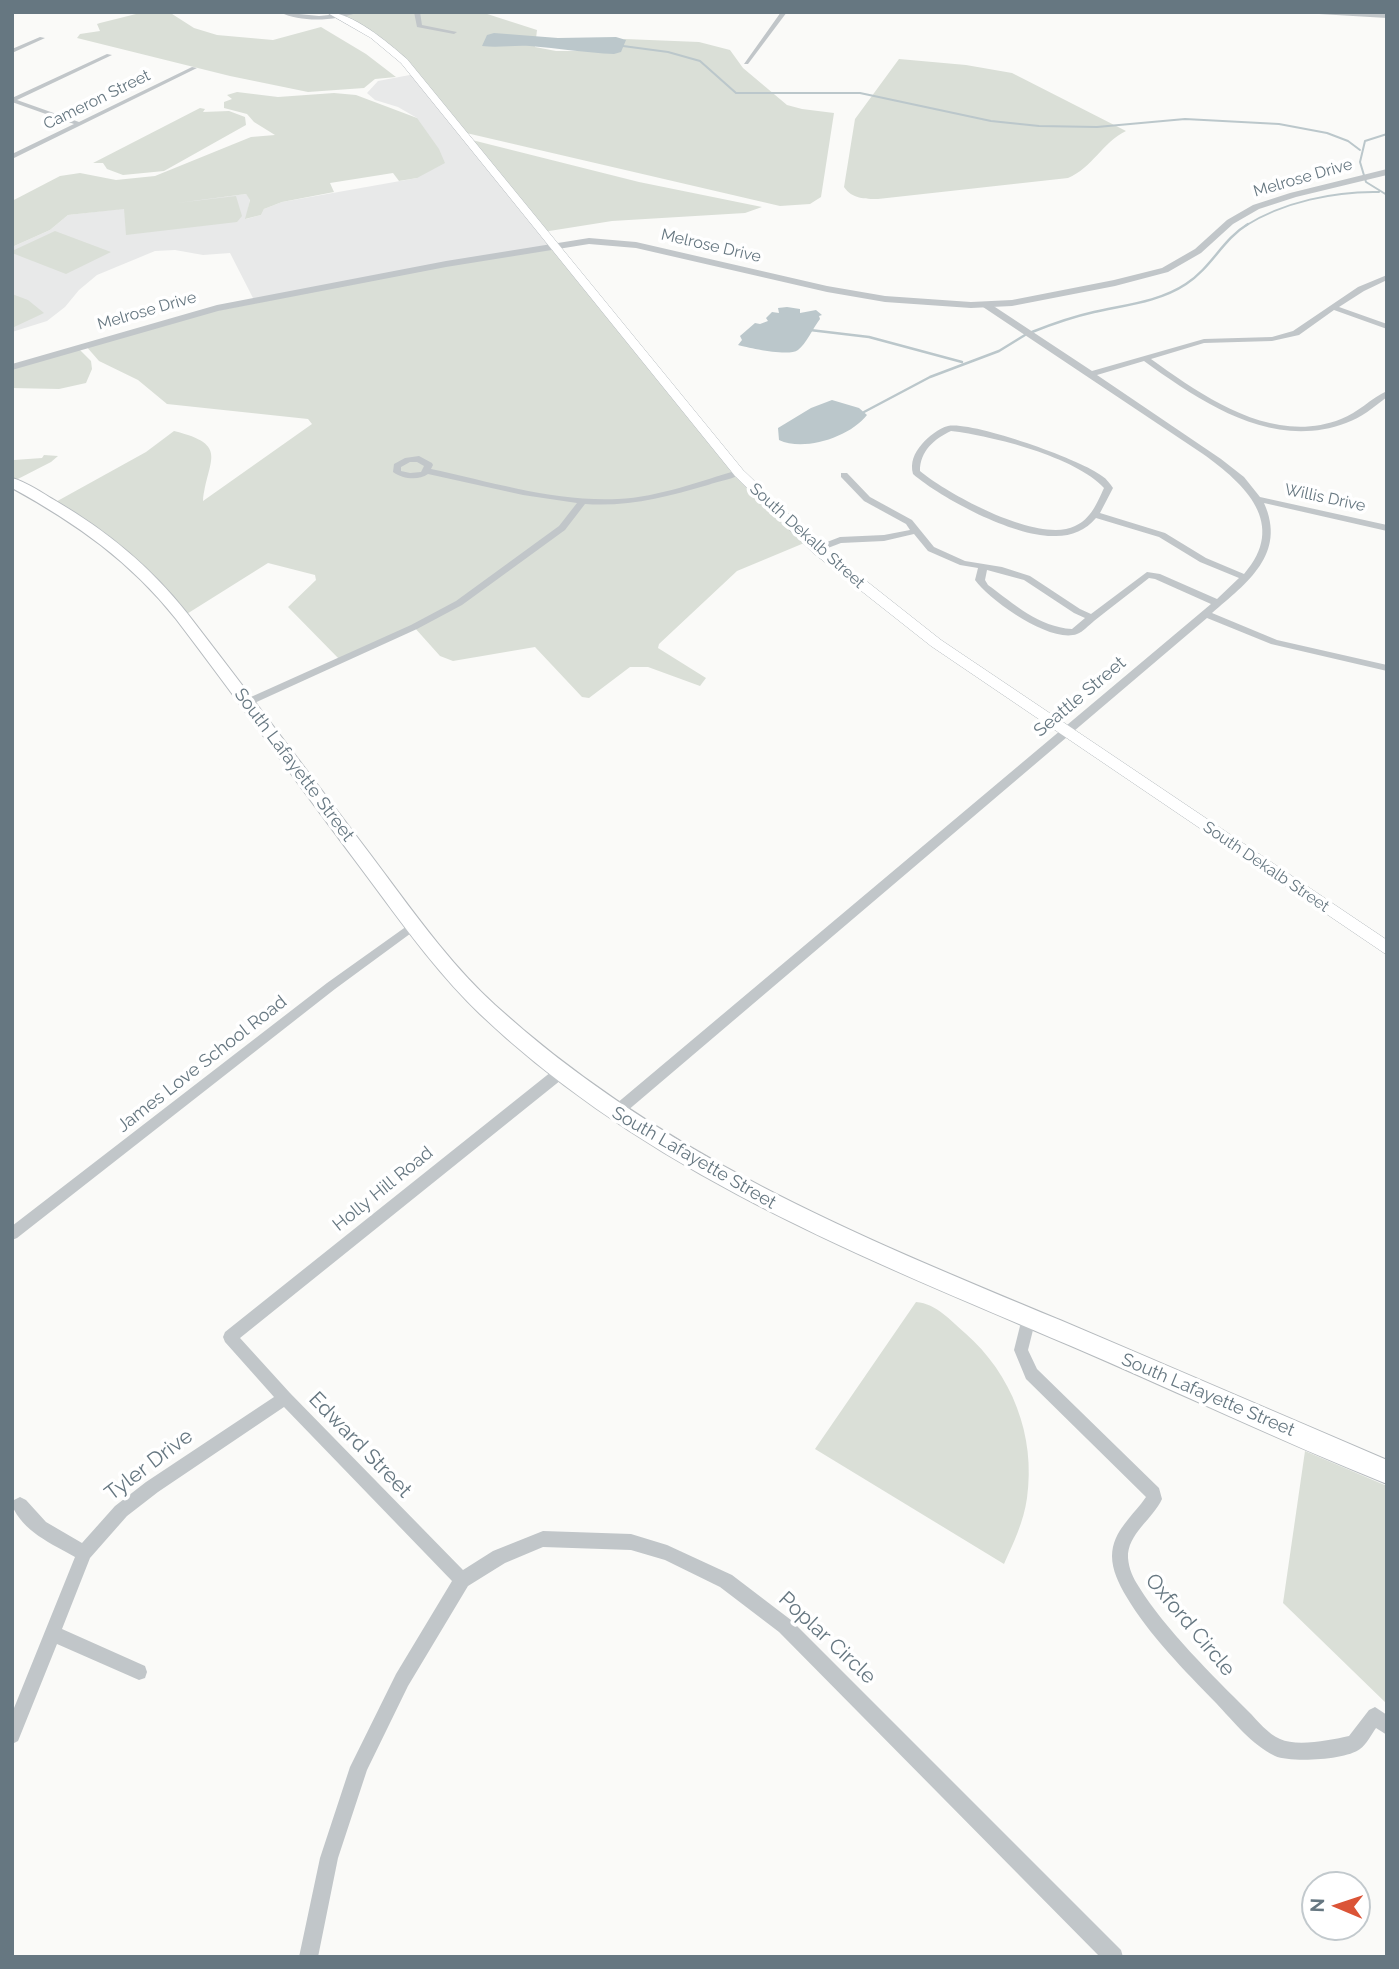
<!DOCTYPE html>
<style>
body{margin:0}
#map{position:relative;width:1399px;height:1969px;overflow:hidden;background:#fafaf8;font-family:Raleway,sans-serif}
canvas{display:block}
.frame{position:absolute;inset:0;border:14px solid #667781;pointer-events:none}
.north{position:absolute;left:1301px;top:1871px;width:70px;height:70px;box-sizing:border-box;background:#fff;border:2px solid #c2c9cd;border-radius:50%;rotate:272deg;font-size:19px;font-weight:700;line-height:28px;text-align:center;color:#667781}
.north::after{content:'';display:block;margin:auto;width:24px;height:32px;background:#db5437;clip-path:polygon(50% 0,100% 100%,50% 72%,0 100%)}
</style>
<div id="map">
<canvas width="1399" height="1969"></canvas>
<div class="frame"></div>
<div class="north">N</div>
</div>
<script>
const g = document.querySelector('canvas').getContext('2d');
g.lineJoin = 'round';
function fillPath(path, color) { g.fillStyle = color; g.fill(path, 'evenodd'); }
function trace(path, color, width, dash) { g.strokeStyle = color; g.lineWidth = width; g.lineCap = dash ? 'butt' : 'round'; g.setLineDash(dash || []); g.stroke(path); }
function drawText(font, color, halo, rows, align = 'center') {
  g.font = font + ' Raleway,sans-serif'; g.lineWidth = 7; g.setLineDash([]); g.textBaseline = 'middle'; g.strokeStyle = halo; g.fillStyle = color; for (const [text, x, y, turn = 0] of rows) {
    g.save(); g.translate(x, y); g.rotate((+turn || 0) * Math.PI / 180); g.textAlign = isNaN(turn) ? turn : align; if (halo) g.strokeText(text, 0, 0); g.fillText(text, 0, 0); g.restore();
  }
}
fillPath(new Path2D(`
 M 415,74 L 554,245 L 254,300 L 230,253 L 203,255 L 175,250 L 155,251 L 97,275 L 79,290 L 65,307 L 47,321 L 12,332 L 12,247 L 50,230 L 68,215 L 246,194 L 250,199 L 246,219 L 261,215 L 264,209 L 282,202 L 417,178 L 417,118 L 398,107 L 375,100 L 367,93 L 378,81 Z`), '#e8e9e9');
fillPath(new Path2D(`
 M 144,12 L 169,12 L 194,28 L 217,35 L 273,40 L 321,27 L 366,54 L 396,77 L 375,79 L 364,88 L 308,92 L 230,76 L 77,38 L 80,34 L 100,31 L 97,24 L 100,23 Z
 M 356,12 L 481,12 L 537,30 L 535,47 L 556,51 L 593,51 L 625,39 L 699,42 L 730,50 L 743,68 L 787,105 L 802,109 L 834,113 L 821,197 L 810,204 L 780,206 L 462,132 L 392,50 L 338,16 Z
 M 899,59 L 966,65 L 1012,73 L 1126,131 C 1103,142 1092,168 1068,178 L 878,199 C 865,199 852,199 844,187 L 855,119 Z
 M 237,92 L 278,97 L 334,93 L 356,95 L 417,118 L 439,149 L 445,163 L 417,178 L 399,181 L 393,173 L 330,183 L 334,192 L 282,202 L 264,209 L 261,215 L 245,219 L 250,200 L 246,194 L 177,203 L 236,196 L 242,216 L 237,222 L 126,235 L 124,209 L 68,215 L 50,230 L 12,247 L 12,201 L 60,176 L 80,173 L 116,180 L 155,176 L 251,137 L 275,135 L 254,122 L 247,114 L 224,108 L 224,102 L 232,99 L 227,95 Z
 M 200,108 L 205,109 L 203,112 L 229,111 L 245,117 L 246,125 L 164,171 L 123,175 L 107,169 L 103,163 L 93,163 Z
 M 468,139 L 639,182 L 762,207 L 745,213 L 612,221 L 543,232 Z
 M 55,231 L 111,252 L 66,274 L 12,253 L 12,251 Z
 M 554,245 L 707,434 L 809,541 L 737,571 L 659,644 L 658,648 L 706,678 L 700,686 L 648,667 L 630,667 L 589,698 L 582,697 L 535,647 L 453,661 L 440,656 L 414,627 L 340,660 L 288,607 L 316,580 L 315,575 L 268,563 L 182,617 L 171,603 L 52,504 L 146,452 L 174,431 C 231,445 207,460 203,501 L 312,424 L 308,419 L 167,404 L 138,380 L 99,361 L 85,345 L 174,319 Z
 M 12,294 L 28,300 L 44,313 L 12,328 Z
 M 78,348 L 91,361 L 92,369 L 86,383 L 59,389 L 12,388 L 12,367 Z
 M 44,455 L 58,456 L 51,462 L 12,482 L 12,457 L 14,460 L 42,458 Z
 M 916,1302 C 937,1304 950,1320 965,1333 C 1012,1374 1036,1436 1027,1498 C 1024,1521 1013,1544 1004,1564 L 815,1449 Z
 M 1305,1451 L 1387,1486 L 1387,1704 L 1283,1603 Z`), '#dadfd7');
fillPath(new Path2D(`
 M 494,33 L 558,38 L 616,37 L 626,40 L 621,52 L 614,54 C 586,53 558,48 530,46 C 512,45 499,48 482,46 L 487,35 Z
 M 787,307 L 800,309 L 800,313 L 816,310 L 822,315 L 819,316 L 820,319 C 813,328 806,344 798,350 C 789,357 749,348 738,345 L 742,340 L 740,336 L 755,323 L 760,324 L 768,321 L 766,318 L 772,312 L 779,313 L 778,308 Z
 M 832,400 L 859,408 L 867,415 C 850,437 804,452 779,440 L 778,428 L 811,408 Z`), '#bbc7cb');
trace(new Path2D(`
 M 623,46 L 668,52 L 700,61 L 736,93 L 860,93 L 991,121 L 1039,126 L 1097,127 L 1185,119 L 1279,124 L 1327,133 L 1348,141 L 1360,150
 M 1387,134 L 1365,141 L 1360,162 L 1366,182 L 1387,195
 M 1245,226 C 1283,202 1335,191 1379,192`), '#bbc7cb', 2);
trace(new Path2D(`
 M 810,330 L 869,337 L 962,362
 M 1032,332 C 1052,324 1072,317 1094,312 C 1125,305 1159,302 1186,284 C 1211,268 1223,239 1248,224
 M 864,412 L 930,377 L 999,351 L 1025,335`), '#bbc7cb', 2.5);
const secondary = new Path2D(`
 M 326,12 C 353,12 387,42 407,59 L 743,470 L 822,546 L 941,640 L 1387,940 L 1387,955 L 931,646 L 812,552 L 735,476 L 401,63 L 371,38 Z`);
const primary = new Path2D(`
 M 12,478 C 27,482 42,493 56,501 C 107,531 150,566 187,613 C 249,693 309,774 370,854 C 409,906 447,961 495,1005 C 660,1155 857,1236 1060,1320 C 1169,1366 1278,1413 1387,1460 L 1387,1484 C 1280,1441 1176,1391 1071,1346 C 862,1257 647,1173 480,1014 C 432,968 394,912 354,859 C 295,780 237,699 176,619 C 131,562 76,523 12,488 Z`);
trace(secondary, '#b4babe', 1);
trace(primary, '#b5babe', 2);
fillPath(new Path2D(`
 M 279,12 L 319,16 L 359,12 C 334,21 303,23 279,12 Z
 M 414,12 L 420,12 L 422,25 L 457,32 L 454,34 L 417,27 Z
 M 781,12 L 787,12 L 748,64 L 744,64 Z
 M 1316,12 L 1387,14 L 1387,18 L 1319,14 Z
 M 40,37 L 45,38 L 12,53 L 12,49 Z
 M 107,54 L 112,55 L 17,100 L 79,122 L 192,67 L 197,68 L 12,159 L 12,154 L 74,124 L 12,102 L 12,98 Z
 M 1387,275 L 1387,280 L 1364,291 L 1339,307 L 1387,324 L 1387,329 L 1334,310 L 1299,335 L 1272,341 L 1204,343 L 1151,359 C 1204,397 1273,446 1341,419 C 1358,413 1371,398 1387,391 L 1387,397 C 1374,407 1361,418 1346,423 C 1272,451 1201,402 1144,361 L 1097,375 L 1221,459 L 1244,477 L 1260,497 L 1387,525 L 1387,531 L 1264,503 C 1287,554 1247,583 1212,613 L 1277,640 L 1387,665 L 1387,671 L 1271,644 L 1207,618 L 620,1117 L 615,1118 L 610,1117 L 608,1113 L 610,1109 L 1211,604 L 1155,579 L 1149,578 C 1131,592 1112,607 1094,621 C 1089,625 1083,632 1077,634 C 1051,644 989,600 975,580 L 978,568 L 960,565 L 928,551 L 914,534 L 884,541 L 841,543 L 820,551 L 814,551 L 814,547 L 840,537 L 884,535 L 910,530 L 906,524 L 864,501 L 841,477 L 841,473 L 847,473 L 870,497 L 912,520 L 934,547 L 965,561 L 1002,567 L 1030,576 L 1080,609 L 1091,614 L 1147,572 L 1160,574 L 1217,599 L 1239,578 L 1200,562 L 1159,537 L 1096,518 C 1085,531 1070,537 1052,536 C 1013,536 942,499 913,474 C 910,463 914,453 922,444 C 928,437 939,428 948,426 C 973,421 1082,460 1102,476 C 1107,479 1110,484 1113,488 L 1100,513 L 1165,533 L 1206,558 L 1244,574 C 1288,524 1245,484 1203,454 L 983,307 L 983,303 L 989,303 L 1092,371 L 1204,339 L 1272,337 L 1293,331 L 1358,287 ZM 951,431 C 993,436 1076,457 1104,488 C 1097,503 1091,519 1075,526 C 1039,544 949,495 920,471 C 920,451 934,439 951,431 ZM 987,570 L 1024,580 L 1074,613 L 1085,618 L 1072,629 C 1039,627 1014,604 988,585 L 985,580 Z
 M 419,456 L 432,463 L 433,465 L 431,469 C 492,482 555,502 618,499 C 660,497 699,481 739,470 L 743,473 C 734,479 719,481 708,485 C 667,497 628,507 585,504 L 565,530 L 462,605 L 417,629 L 250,705 L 242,705 L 242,701 L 411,625 L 456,601 L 559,526 L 577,503 L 523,495 L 428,474 C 418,481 403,479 393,472 L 394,464 L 405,458 ZM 410,462 L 417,462 L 424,466 L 421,472 L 410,473 L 401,471 L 401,467 Z
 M 414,921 L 418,922 L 420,925 L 418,928 L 335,989 L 17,1238 L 12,1240 L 12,1226 L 327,983 Z
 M 561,1067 L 566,1068 L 567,1072 L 566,1076 L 240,1338 L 290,1393 L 463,1570 L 493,1551 L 543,1531 L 631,1534 L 667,1545 L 732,1575 L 791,1620 L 1121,1950 L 1123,1957 L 1100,1957 L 779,1632 L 720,1587 L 665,1560 L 631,1550 L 543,1547 L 505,1563 L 468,1586 L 408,1686 L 367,1770 L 338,1858 L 318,1957 L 299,1957 L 320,1858 L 350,1767 L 396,1674 L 452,1581 L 284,1407 L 158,1492 L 127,1516 L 90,1558 L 62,1629 L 145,1666 L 147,1672 L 145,1678 L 139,1680 L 57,1644 L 18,1741 L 12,1744 L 12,1713 L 75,1557 C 52,1544 22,1531 12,1505 L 14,1500 L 20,1497 L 26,1500 L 46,1522 L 82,1543 L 115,1506 L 146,1482 L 274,1397 L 225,1342 L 223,1337 L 225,1332 L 556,1068 Z
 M 1029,1311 L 1034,1313 L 1036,1318 L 1028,1350 L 1037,1369 L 1159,1488 L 1162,1499 C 1153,1519 1127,1534 1128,1558 C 1129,1569 1133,1578 1139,1587 C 1165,1629 1213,1676 1248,1711 C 1258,1721 1268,1734 1280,1739 C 1297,1747 1331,1740 1349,1736 L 1369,1710 L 1375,1707 L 1387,1715 L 1387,1735 L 1376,1728 C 1371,1735 1366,1745 1360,1749 C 1346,1760 1291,1763 1275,1756 C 1252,1745 1233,1721 1216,1703 C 1184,1670 1149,1635 1126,1596 C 1119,1584 1112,1570 1112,1556 C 1112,1531 1134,1515 1146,1497 L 1026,1379 L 1014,1350 L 1022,1318 L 1024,1313 Z`), '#c1c6c9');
fillPath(new Path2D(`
 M 1387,169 L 1387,175 L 1296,197 L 1259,209 L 1233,224 L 1201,253 L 1168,272 L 1115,286 L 1012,306 L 971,308 L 885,302 L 827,292 L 636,248 L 589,244 L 446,267 L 218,311 L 12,370 L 12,364 L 217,305 L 446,261 L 589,238 L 636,242 L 827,286 L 885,296 L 971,302 L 1012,300 L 1114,280 L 1162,268 L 1195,249 L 1227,220 L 1253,205 L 1290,193 Z`), '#c1c6c9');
fillPath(secondary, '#fff');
fillPath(primary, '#fff');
drawText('16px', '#667781', '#fff', [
 ["Cameron Street",97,100,-26],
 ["Melrose Drive",1303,178,-16],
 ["Melrose Drive",711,246,13],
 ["Melrose Drive",147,311,-16],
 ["Willis Drive",1325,498,12],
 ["South Dekalb Street",807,536,42],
 ["South Dekalb Street",1266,867,34]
]);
drawText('18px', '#667781', '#fff', [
 ["Seattle Street",1080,697,-40],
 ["South Lafayette Street",294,765,53],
 ["James Love School Road",202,1064,-38],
 ["South Lafayette Street",694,1158,30],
 ["Holly Hill Road",383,1189,-39],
 ["South Lafayette Street",1208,1395,23]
]);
drawText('21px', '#667781', '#fff', [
 ["Edward Street",360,1445,46],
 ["Tyler Drive",149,1465,-37],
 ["Oxford Circle",1190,1625,50],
 ["Poplar Circle",827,1638,43]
]);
</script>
